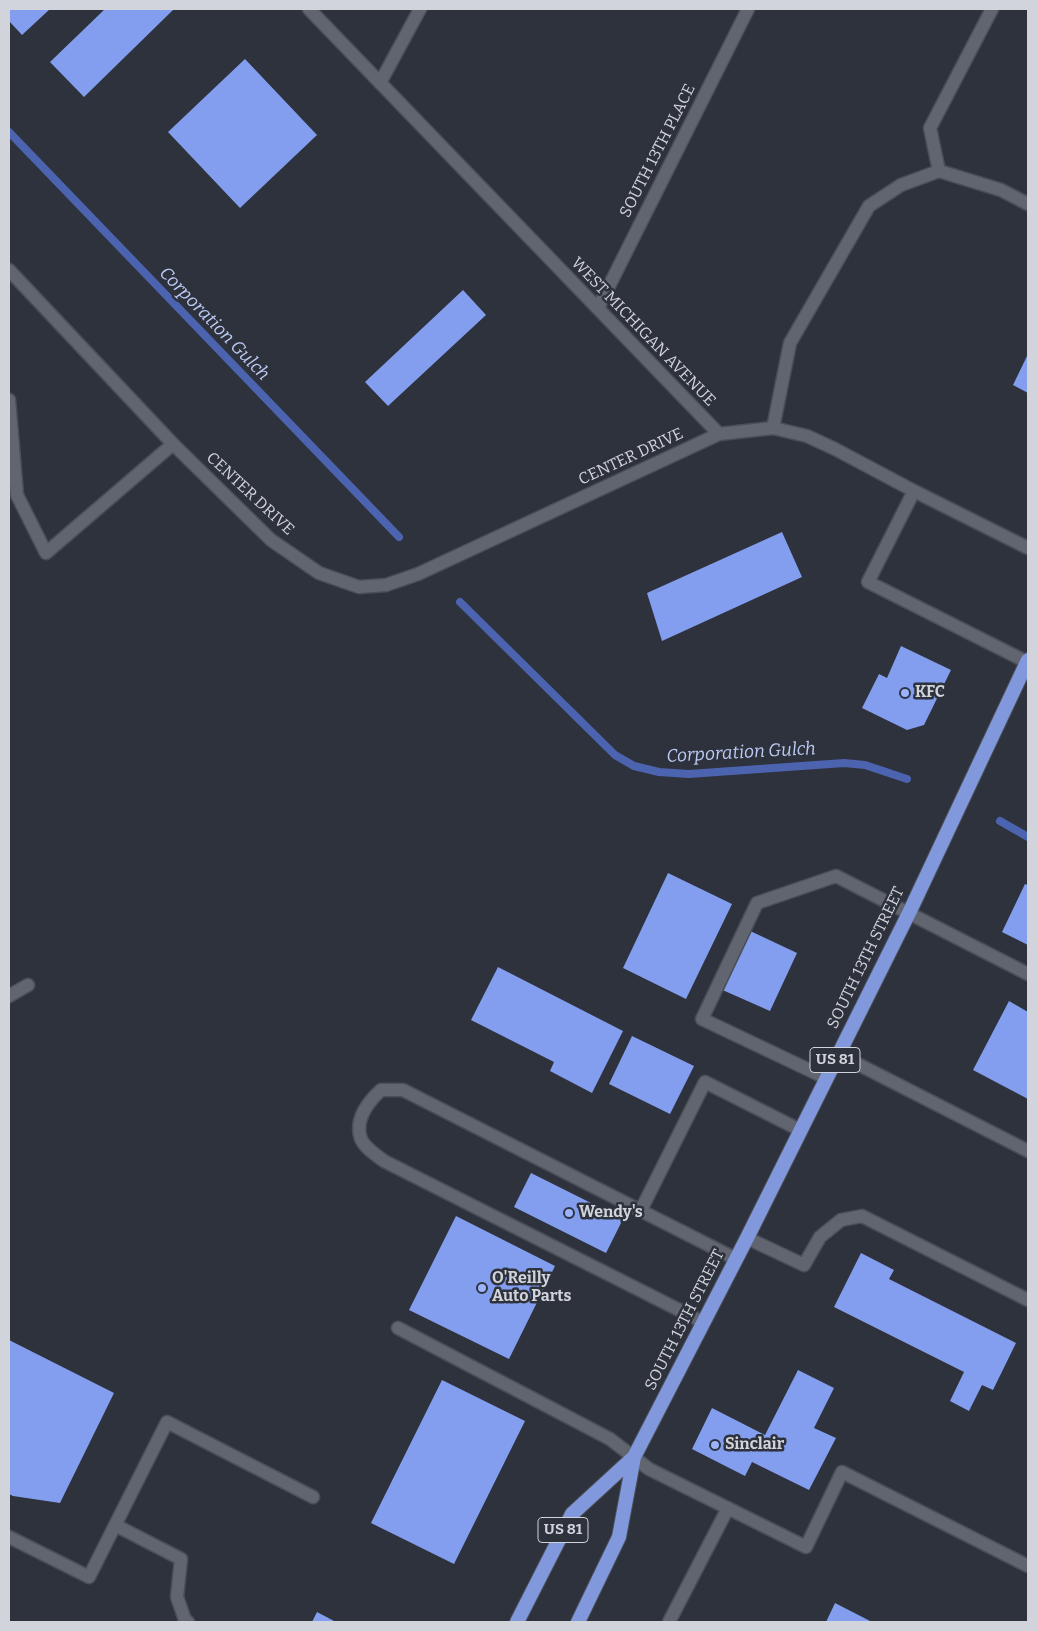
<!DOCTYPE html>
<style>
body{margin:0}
#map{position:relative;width:1037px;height:1631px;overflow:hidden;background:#2e323c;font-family:Bitter,serif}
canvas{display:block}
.frame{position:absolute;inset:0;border:10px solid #d1d4da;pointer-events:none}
</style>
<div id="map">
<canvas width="1037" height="1631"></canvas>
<div class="frame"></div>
</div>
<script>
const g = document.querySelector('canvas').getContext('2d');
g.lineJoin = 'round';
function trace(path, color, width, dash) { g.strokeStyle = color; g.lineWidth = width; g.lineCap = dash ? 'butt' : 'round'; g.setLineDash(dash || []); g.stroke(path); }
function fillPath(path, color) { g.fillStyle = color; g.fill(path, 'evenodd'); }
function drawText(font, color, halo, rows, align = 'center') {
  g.font = font + ' Bitter,serif'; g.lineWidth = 5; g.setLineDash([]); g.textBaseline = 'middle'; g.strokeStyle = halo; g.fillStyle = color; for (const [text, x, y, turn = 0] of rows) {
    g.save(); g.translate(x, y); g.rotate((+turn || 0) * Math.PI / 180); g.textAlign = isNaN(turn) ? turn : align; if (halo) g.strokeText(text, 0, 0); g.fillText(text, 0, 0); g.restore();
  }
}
trace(new Path2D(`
 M 9,132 L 399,537
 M 460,602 L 615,755 L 634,766 L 659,772 L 689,774 L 844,763 L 865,765 L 907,779
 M 1000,821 L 1028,837`), '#4c63af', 8);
fillPath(new Path2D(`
 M 9,9 L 50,9 L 22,35 L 9,21 Z
 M 105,9 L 174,9 L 84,97 L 50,62 Z
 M 245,59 L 317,135 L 240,208 L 168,132 Z
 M 463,290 L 486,315 L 388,406 L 365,382 Z
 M 1028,354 L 1028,393 L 1013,385 Z
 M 782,532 L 802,577 L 662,641 L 647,593 Z
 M 901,646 L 951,670 L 924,725 L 907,730 L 862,708 L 879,674 L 887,678 Z
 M 668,873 L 732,904 L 686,999 L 623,968 Z
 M 1025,884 L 1028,885 L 1028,945 L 1002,932 Z
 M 746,929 L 797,953 L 770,1011 L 718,988 Z
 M 498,967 L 623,1031 L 592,1093 L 550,1071 L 554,1062 L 471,1020 Z
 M 1009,1001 L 1028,1012 L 1028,1099 L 973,1070 Z
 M 632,1036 L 694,1066 L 670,1114 L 609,1084 Z
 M 531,1173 L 623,1219 L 606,1253 L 514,1207 Z
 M 456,1216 L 555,1266 L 509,1359 L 409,1310 Z
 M 861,1253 L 894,1270 L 889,1279 L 1016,1343 L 993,1390 L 982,1385 L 969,1411 L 950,1401 L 964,1372 L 834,1307 Z
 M 9,1340 L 114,1393 L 60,1503 L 13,1496 L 9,1494 Z
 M 798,1370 L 834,1388 L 814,1428 L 836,1438 L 809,1490 L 752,1462 L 745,1476 L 692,1449 L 712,1408 L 765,1435 Z
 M 442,1380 L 525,1421 L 454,1564 L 371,1523 Z
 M 835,1603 L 872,1622 L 826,1622 Z
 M 317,1612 L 336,1622 L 312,1622 Z`), '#839eef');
const service = new Path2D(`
 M 939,171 L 930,128 L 992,9
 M 9,400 L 17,495 L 46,553 L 173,444
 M 773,428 L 790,343 L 869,206 L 901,185 L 939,171 L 1001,190 L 1028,204
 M 914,491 L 868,582 L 1027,662
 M 9,996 L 28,985
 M 838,1054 L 1028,1151
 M 826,1078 L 702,1019 L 757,903 L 836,876 L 1028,974
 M 641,1210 L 705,1082 L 800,1130
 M 747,1238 L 804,1265 L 820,1237 L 841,1220 L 862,1216 L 1028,1300
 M 703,1322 L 384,1161 C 376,1155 365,1148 361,1139 C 354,1119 368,1102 381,1090 L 403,1090 L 736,1259
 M 398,1328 L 610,1439 L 649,1469 L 806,1547 L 842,1472 L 1028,1566
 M 115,1525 L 181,1559 L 177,1597 L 185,1620 L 188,1622
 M 9,1537 L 89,1577 L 167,1422 L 313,1497
 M 669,1622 L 728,1508`);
const minor = new Path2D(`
 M 309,9 L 719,434
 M 380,83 L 420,9
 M 9,270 L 173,444 L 271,540 L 319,573 L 359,587 L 386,585 L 418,574 L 719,434 L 773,428 L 807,436 L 835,449 L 914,491 L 1028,548
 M 598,308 L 748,9`);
const trunk = new Path2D(`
 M 517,1622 L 572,1514 L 634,1457
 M 578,1622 L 619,1537 L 634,1457 L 747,1238 L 909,913 L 1028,660`);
trace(service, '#4a4e56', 15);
trace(minor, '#4a4e56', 15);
trace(trunk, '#4a4e56', 16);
trace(service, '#616570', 12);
trace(minor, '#616570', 12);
trace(trunk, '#8198dd', 14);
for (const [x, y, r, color] of [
 [905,693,5,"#9bb4fd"],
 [569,1213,5,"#9bb4fd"],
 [482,1288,5,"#9bb4fd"],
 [715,1445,5,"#9bb4fd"]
]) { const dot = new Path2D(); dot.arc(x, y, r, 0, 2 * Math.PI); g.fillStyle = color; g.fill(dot); trace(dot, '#2e323c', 2); }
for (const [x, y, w] of [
 [835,1060,50],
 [563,1530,50]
]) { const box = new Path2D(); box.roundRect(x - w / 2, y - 12.5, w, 25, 4); g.fillStyle = '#2e323c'; g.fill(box); trace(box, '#d1d4da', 1); }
drawText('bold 15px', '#d1d4da', null, [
 ["US 81",835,1060],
 ["US 81",563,1530]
]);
drawText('16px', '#d1d4da', '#2e323c', [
 ["SOUTH 13TH PLACE",658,151,-63],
 ["WEST MICHIGAN AVENUE",643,332,46],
 ["CENTER DRIVE",631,457,-25],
 ["CENTER DRIVE",250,494,43],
 ["SOUTH 13TH STREET",866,958,-64],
 ["SOUTH 13TH STREET",685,1320,-63]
]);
drawText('bold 16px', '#d1d4da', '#2e323c', [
 ["KFC",915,693],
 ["Wendy's",579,1213],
 ["O'Reilly",492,1279],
 ["Auto Parts",492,1297],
 ["Sinclair",725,1445]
], 'left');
drawText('italic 18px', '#bbcaf4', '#2e323c', [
 ["Corporation Gulch",214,324,46],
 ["Corporation Gulch",741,753,-3]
]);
</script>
